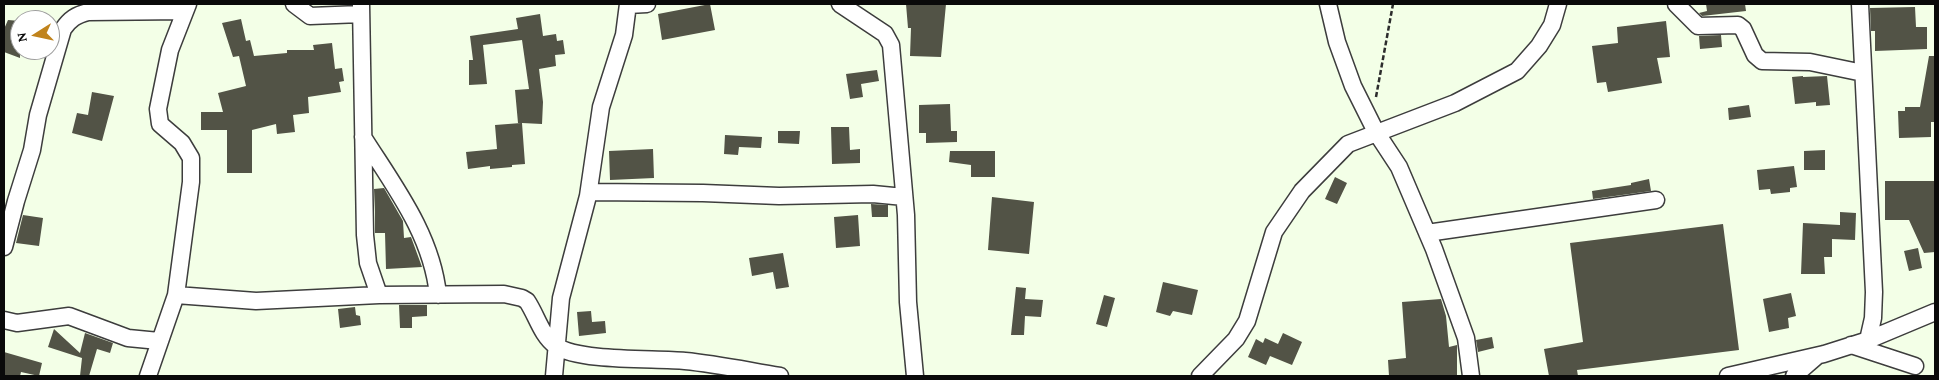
<!DOCTYPE html>
<style>
body{margin:0}
#map{position:relative;width:1939px;height:380px;overflow:hidden;background:#f3ffe7;font-family:"Crimson Pro",serif}
canvas{display:block}
.frame{position:absolute;inset:0;border:5px solid #0a0a0a;pointer-events:none}
.north{position:absolute;left:10px;top:10px;width:50px;height:50px;box-sizing:border-box;background:#fff;border:1px solid #9d9d9d;border-radius:50%;rotate:260deg;font-size:14px;font-weight:700;line-height:20px;text-align:center;color:#0a0a0a}
.north::after{content:'';display:block;margin:auto;width:18px;height:22px;background:#c0831c;clip-path:polygon(50% 0,100% 100%,50% 72%,0 100%)}
</style>
<div id="map">
<canvas width="1939" height="380"></canvas>
<div class="frame"></div>
<div class="north">N</div>
</div>
<script>
const g = document.querySelector('canvas').getContext('2d');
g.lineJoin = 'round';
function fillPath(path, color) { g.fillStyle = color; g.fill(path, 'evenodd'); }
function trace(path, color, width, dash) { g.strokeStyle = color; g.lineWidth = width; g.lineCap = dash ? 'butt' : 'round'; g.setLineDash(dash || []); g.stroke(path); }
fillPath(new Path2D(`
 M 710,4 L 715,30 L 662,40 L 658,14 Z
 M 906,4 L 946,4 L 941,57 L 910,56 L 911,28 L 908,28 Z
 M 1706,4 L 1745,4 L 1746,11 L 1702,16 L 1699,13 L 1707,11 Z
 M 1915,7 L 1916,27 L 1927,27 L 1927,49 L 1875,51 L 1875,31 L 1871,31 L 1870,8 Z
 M 540,14 L 543,36 L 556,34 L 557,41 L 563,40 L 565,54 L 555,55 L 556,66 L 539,69 L 543,102 L 542,124 L 522,123 L 525,164 L 512,165 L 512,167 L 490,169 L 490,166 L 468,169 L 466,152 L 497,149 L 495,125 L 521,123 L 518,123 L 515,90 L 529,89 L 522,40 L 483,45 L 487,84 L 469,85 L 469,60 L 473,60 L 470,36 L 518,29 L 516,18 Z
 M 241,19 L 246,41 L 250,40 L 254,56 L 287,53 L 287,50 L 314,50 L 313,45 L 332,43 L 335,69 L 342,68 L 344,81 L 339,82 L 341,92 L 308,97 L 309,113 L 293,115 L 295,132 L 277,134 L 276,124 L 252,130 L 252,173 L 227,173 L 227,130 L 201,130 L 201,112 L 223,112 L 218,93 L 246,86 L 239,56 L 233,57 L 222,23 Z
 M 8,20 L 20,21 L 20,58 L 4,52 L 4,29 Z
 M 1666,21 L 1670,57 L 1657,58 L 1662,83 L 1608,92 L 1606,82 L 1597,83 L 1592,46 L 1618,43 L 1617,27 Z
 M 1721,35 L 1722,47 L 1700,49 L 1699,36 Z
 M 1929,56 L 1935,56 L 1935,122 L 1931,122 L 1931,137 L 1899,138 L 1898,111 L 1905,111 L 1905,107 L 1920,107 Z
 M 877,70 L 879,81 L 861,84 L 863,97 L 850,99 L 846,74 Z
 M 1803,76 L 1803,77 L 1827,76 L 1830,105 L 1816,106 L 1816,102 L 1795,104 L 1792,77 Z
 M 92,92 L 114,96 L 102,141 L 72,133 L 77,113 L 88,115 Z
 M 950,104 L 951,131 L 957,131 L 957,142 L 926,143 L 926,133 L 919,133 L 919,105 Z
 M 1749,105 L 1751,117 L 1729,120 L 1728,108 Z
 M 831,127 L 849,127 L 850,150 L 860,149 L 860,163 L 832,164 Z
 M 778,131 L 800,131 L 799,144 L 778,143 Z
 M 725,135 L 762,137 L 761,148 L 739,147 L 738,155 L 724,154 Z
 M 653,149 L 654,178 L 610,180 L 609,151 Z
 M 1825,150 L 1825,170 L 1804,170 L 1804,151 Z
 M 950,151 L 995,151 L 995,177 L 971,177 L 971,165 L 949,162 Z
 M 1794,166 L 1797,187 L 1790,188 L 1790,192 L 1771,194 L 1770,189 L 1759,190 L 1757,170 Z
 M 1335,177 L 1347,183 L 1337,204 L 1325,199 Z
 M 1649,179 L 1651,191 L 1593,199 L 1592,191 L 1631,185 L 1631,183 Z
 M 1885,181 L 1934,181 L 1935,252 L 1924,253 L 1909,220 L 1885,220 Z
 M 384,188 L 403,221 L 404,238 L 411,237 L 422,267 L 386,269 L 385,233 L 375,233 L 375,212 L 374,189 Z
 M 992,197 L 1034,202 L 1029,254 L 988,250 Z
 M 871,204 L 888,205 L 888,217 L 872,217 Z
 M 1840,212 L 1856,213 L 1855,240 L 1832,239 L 1832,257 L 1824,257 L 1825,274 L 1801,274 L 1803,223 L 1840,225 Z
 M 23,215 L 43,218 L 39,246 L 16,243 Z
 M 858,215 L 860,246 L 836,248 L 834,217 Z
 M 1723,224 L 1739,350 L 1577,370 L 1578,376 L 1549,376 L 1544,349 L 1583,342 L 1570,243 Z
 M 1918,248 L 1922,268 L 1909,271 L 1904,251 Z
 M 783,253 L 789,287 L 776,289 L 773,272 L 752,276 L 749,258 Z
 M 1163,282 L 1198,290 L 1192,315 L 1173,311 L 1170,316 L 1156,312 Z
 M 1016,287 L 1026,288 L 1025,299 L 1043,300 L 1041,317 L 1025,316 L 1024,335 L 1011,335 Z
 M 1791,293 L 1796,316 L 1788,318 L 1789,328 L 1769,332 L 1763,299 Z
 M 1104,295 L 1115,298 L 1107,327 L 1096,324 Z
 M 1441,299 L 1446,316 L 1449,347 L 1457,345 L 1457,376 L 1389,376 L 1388,360 L 1406,358 L 1402,302 Z
 M 399,305 L 427,305 L 427,316 L 412,317 L 412,328 L 400,328 Z
 M 355,307 L 356,315 L 360,316 L 361,325 L 340,328 L 338,309 Z
 M 591,311 L 592,322 L 605,321 L 606,333 L 579,336 L 577,312 Z
 M 54,329 L 80,353 L 85,333 L 113,343 L 110,353 L 97,349 L 89,376 L 80,376 L 82,358 L 48,347 Z
 M 1283,333 L 1302,342 L 1292,365 L 1270,356 L 1266,365 L 1248,357 L 1256,339 L 1263,343 L 1265,338 L 1278,344 Z
 M 1492,337 L 1494,348 L 1478,352 L 1476,340 Z
 M 4,352 L 42,363 L 39,376 L 21,372 L 20,376 L 4,376 Z`), '#525346');
const street = new Path2D(`
 M 294,4 L 310,16 L 361,14
 M 361,4 L 365,235 L 368,263 L 379,295
 M 840,4 L 885,34 L 891,45 L 906,215 L 908,302 L 915,376
 M 1328,4 L 1337,42 L 1353,86 L 1376,132 L 1399,167 L 1434,249 L 1466,338 L 1471,376
 M 1676,4 L 1698,26 L 1738,25 L 1743,29 L 1755,55 L 1762,61 L 1810,62 L 1863,73
 M 1860,4 L 1874,292 L 1873,318 L 1868,340
 M 628,5 L 647,4
 M 363,137 C 394,186 432,235 438,295
 M 589,192 L 703,193 L 779,196 L 873,194 L 904,197
 M 1427,233 L 1656,200
 M 4,247 L 16,201 L 32,150 L 38,115 L 63,29 C 70,19 76,15 88,12 L 185,11
 M 176,295 L 256,301 L 379,295 L 504,294 L 522,298 L 527,301 C 537,316 541,335 556,346 C 580,362 655,358 685,361 C 717,364 749,371 780,376
 M 4,320 L 17,323 L 69,316 L 128,338 L 159,341
 M 1851,345 L 1915,366
 M 148,376 L 176,295 L 191,182 L 191,158 L 182,143 L 160,124 L 158,109 L 170,50 L 188,4
 M 554,376 L 561,298 L 588,196 L 601,107 L 624,35 L 628,4
 M 1200,376 L 1236,339 L 1247,321 L 1274,232 L 1302,191 L 1348,144 L 1455,103 L 1517,71 L 1539,46 L 1552,25 L 1558,4
 M 1728,376 L 1824,354 L 1868,340 L 1935,312
 M 1794,376 L 1817,356`);
trace(street, '#3d3d3d', 19);
trace(new Path2D(`
 M 1376,97 L 1393,4`), '#2c2c2c', 2.5, [5, 2.5]);
trace(street, '#fff', 16);
</script>
